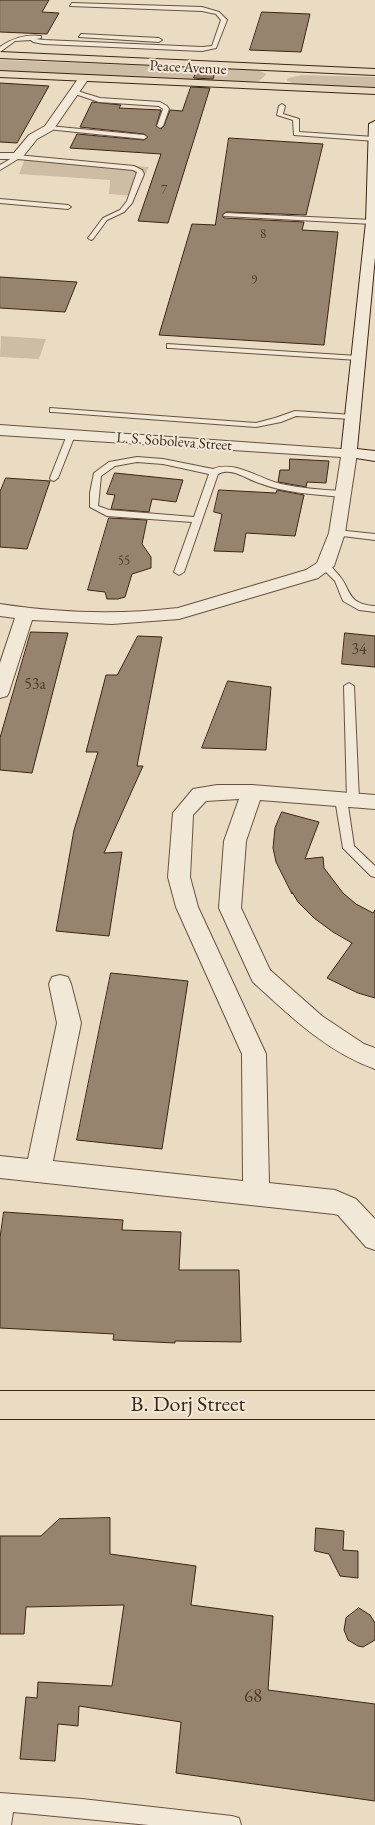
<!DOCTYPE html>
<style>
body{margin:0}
canvas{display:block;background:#eadcc3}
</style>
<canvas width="375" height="1825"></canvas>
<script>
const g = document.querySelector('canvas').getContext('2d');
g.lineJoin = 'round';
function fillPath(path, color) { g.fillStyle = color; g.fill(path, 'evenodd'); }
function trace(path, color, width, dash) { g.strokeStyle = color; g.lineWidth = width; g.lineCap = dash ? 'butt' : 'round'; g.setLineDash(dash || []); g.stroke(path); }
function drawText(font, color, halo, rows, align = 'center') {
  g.font = font + ' "EB Garamond",serif'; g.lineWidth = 4; g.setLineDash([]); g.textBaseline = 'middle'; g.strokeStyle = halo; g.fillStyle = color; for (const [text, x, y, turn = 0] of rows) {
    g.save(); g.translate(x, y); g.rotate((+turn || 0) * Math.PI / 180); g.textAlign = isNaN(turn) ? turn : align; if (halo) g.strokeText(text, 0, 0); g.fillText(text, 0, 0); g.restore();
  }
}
fillPath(new Path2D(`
 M 0,60 L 257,70 L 267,74 L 259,81 L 249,82 L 0,71 Z
 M 302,75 L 375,77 L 375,88 L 298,85 L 287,81 L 288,78 Z
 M 25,159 L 149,167 L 134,196 L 109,194 L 110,180 L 19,174 Z
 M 1,336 L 46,339 L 39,359 L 0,357 Z`), '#cdbda5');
const building = new Path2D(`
 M 0,0 L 49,0 L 42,12 L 59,13 L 47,34 L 0,32 Z
 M 262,12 L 310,14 L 301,52 L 250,50 Z
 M 197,70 L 214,75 L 213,79 L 194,78 Z
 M 0,83 L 49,86 L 17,143 L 0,142 Z
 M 191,87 L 210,88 L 168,223 L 138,221 L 161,154 L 70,148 L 77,134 L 144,140 L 148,137 L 144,134 L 80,127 L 92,102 L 121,105 L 119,108 L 161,110 L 156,126 L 161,129 L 164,126 L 170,110 L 182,111 Z
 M 229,138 L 323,144 L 306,215 L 226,212 L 222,215 L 224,218 L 304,222 L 302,230 L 338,232 L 324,345 L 159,335 L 192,224 L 215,225 Z
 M 0,277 L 77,282 L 65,312 L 0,308 Z
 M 290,459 L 329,461 L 326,483 L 307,482 L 306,487 L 278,482 L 280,470 L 289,470 Z
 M 115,473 L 183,480 L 176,502 L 152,499 L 149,512 L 111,509 L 115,495 L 107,494 Z
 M 6,478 L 50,481 L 27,549 L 0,547 L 0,492 Z
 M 219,490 L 276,493 L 277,490 L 304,495 L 295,536 L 246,533 L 243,552 L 214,551 L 222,514 L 214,512 Z
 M 109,518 L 147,520 L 142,544 L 151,557 L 151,568 L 132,574 L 125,597 L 118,599 L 107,599 L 105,592 L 88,590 Z
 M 31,632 L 68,633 L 32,773 L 0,770 L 0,738 Z
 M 345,633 L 375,636 L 375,667 L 342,664 Z
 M 138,636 L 162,637 L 137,766 L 143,766 L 104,853 L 122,852 L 109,936 L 56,931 L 74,830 L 98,752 L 86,752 L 106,675 L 117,675 Z
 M 228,681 L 271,687 L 266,750 L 202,748 Z
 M 282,812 L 319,822 L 305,859 L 323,857 L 324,868 L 343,893 L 356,904 L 373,913 L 375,910 L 375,998 L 358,993 L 327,978 L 352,943 L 333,932 L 314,918 L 298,902 L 292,892 L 292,894 L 276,862 L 273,848 L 275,828 Z
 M 111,973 L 188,981 L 162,1149 L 77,1140 Z
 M 4,1212 L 123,1220 L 122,1230 L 181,1232 L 179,1270 L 239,1270 L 241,1342 L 175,1341 L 175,1343 L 113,1340 L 114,1334 L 0,1328 L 0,1238 Z
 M 110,1518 L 110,1554 L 196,1566 L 191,1605 L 273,1616 L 268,1690 L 375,1704 L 375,1801 L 176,1773 L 181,1722 L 79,1706 L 78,1726 L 58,1724 L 55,1761 L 20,1759 L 26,1697 L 37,1698 L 38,1682 L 112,1686 L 124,1605 L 26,1607 L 24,1634 L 0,1634 L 0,1536 L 41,1536 L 59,1519 Z
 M 316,1528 L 344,1531 L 343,1550 L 358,1551 L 358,1578 L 340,1576 L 329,1554 L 315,1551 Z
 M 359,1608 L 370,1615 L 375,1623 L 375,1640 L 363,1647 L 358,1646 L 348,1640 L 344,1630 L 346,1618 Z`);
fillPath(building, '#97846f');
trace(building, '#3e2415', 1);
const lane = new Path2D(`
 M 72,3 L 202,7 L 219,12 L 227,20 L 216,48 L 202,51 L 44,44 L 33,42 L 31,40 L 15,41 L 0,52 L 0,47 C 13,38 25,34 41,36 L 41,38 L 36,39 L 44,40 L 202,47 L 212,46 L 221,20 L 216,14 L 202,11 L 70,6 Z
 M 81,34 L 159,38 L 162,40 L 159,42 L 79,37 Z
 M 74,90 L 100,98 L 160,102 L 167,106 L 169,109 L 163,126 L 160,128 L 157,126 L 163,109 L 159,106 L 99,102 L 72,93 Z
 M 282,104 L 285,106 L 283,114 L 299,119 L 299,132 L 374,137 L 375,141 L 294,135 L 293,120 L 277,115 L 279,106 Z
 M 49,126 L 144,135 L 147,137 L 144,139 L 47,129 L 47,127 Z
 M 17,155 L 134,166 L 142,170 L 144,174 L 132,203 L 124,212 L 107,220 L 93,239 L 91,240 L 88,238 L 103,218 L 120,210 L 127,201 L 137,172 L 133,170 L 18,159 L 0,170 L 0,165 Z
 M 0,199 L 68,205 L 71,207 L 68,209 L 0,203 Z
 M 226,213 L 372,220 L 375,223 L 372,224 L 224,216 L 223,215 Z
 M 167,344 L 358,356 L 362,358 L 358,360 L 170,348 L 167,348 Z
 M 50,408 L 256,423 L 275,418 L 295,411 L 353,415 L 357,417 L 353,419 L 296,416 L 281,422 L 256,427 L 53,412 L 50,412 Z
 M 71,432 L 75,435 L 58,478 L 54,481 L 51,480 L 50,478 L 67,435 Z
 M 137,457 L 163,459 L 213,469 C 235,460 259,479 281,484 C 301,488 321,490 342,491 L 346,494 L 342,497 C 314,494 285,493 259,483 C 246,479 232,467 218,474 L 184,572 L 179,575 L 174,572 L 192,522 L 107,516 L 90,507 L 90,493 L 94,473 L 109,462 ZM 137,462 L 163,464 L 209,474 L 194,517 L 109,510 L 98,506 L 101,476 L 115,466 Z
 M 337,530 L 375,534 L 375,540 L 334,535 L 332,533 Z
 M 325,563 C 330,564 332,567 335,571 C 353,588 344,604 375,606 L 375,612 L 359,610 L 343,601 L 335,581 L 320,566 Z
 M 349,683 L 354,686 L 359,800 L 353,804 L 347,800 L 344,686 Z
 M 341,795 L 347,799 L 354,846 L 375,866 L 375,877 L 371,876 L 343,848 L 335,799 Z
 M 0,1793 L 82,1799 L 232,1816 L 239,1818 L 241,1825 L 149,1825 L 13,1812 L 11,1825 L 0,1825 Z`);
const street = new Path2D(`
 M 84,75 L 89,78 L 53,130 L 37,139 L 21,159 L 0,159 L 0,153 L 14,153 L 29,135 L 45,126 L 80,76 Z
 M 0,425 L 355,450 L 357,453 L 345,533 L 334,566 L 318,578 L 179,619 L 112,624 L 32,620 L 9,692 L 7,696 L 0,698 L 0,663 L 15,618 L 0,616 L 0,604 C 59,613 118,615 178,608 L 306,570 L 317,563 L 329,533 L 341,457 L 0,435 Z
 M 217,785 L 252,785 L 375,795 L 375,809 L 260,800 L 246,841 L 241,908 L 270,970 L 322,1016 L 364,1044 L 375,1048 L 375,1069 C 327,1052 290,1016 253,982 L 250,976 L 219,908 L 224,841 L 239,799 L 206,801 L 193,815 L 190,877 L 198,907 L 266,1054 L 269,1183 L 335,1190 L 356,1199 L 375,1219 L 375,1250 L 366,1247 L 338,1215 L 334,1214 L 0,1178 L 0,1156 L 28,1159 L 57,1023 L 49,984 L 52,977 L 60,975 L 68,977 L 71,984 L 81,1023 L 53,1161 L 243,1181 L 242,1054 L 176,907 L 168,877 L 173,813 L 193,789 Z`);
const secondary = new Path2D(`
 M 375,121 L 375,257 L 357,449 L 375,451 L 375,461 L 343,456 L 341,453 L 366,222 L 369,124 Z`);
const primary = new Path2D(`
 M 0,1391 L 375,1391 L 375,1419 L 0,1419 Z`);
const highway = new Path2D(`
 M 0,52 L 375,69 L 375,75 L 0,58 Z
 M 0,71 L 375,88 L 375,94 L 0,77 Z`);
trace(lane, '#695240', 2);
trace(street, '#695240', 2);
trace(secondary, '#3e2415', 2);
trace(primary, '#3e2415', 2);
trace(highway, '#3e2415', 2);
fillPath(lane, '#f1e8d8');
fillPath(street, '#f1e8d8');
fillPath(secondary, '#f1e8d8');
fillPath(primary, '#eadcc3');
fillPath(highway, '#eadcc3');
drawText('13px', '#543c2c', null, [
 ["7",164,190],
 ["8",263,234],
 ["9",254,280],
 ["55",124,561]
]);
drawText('15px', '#3e2415', '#f1e8d8', [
 ["Peace Avenue",188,68,3],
 ["L. S. Soboleva Street",174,442,4]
]);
drawText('16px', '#543c2c', null, [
 ["34",359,650],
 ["53a",35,685]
]);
drawText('19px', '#543c2c', null, [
 ["68",253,1697]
]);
drawText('22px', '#3e2415', '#f1e8d8', [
 ["B. Dorj Street",188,1405]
]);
</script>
